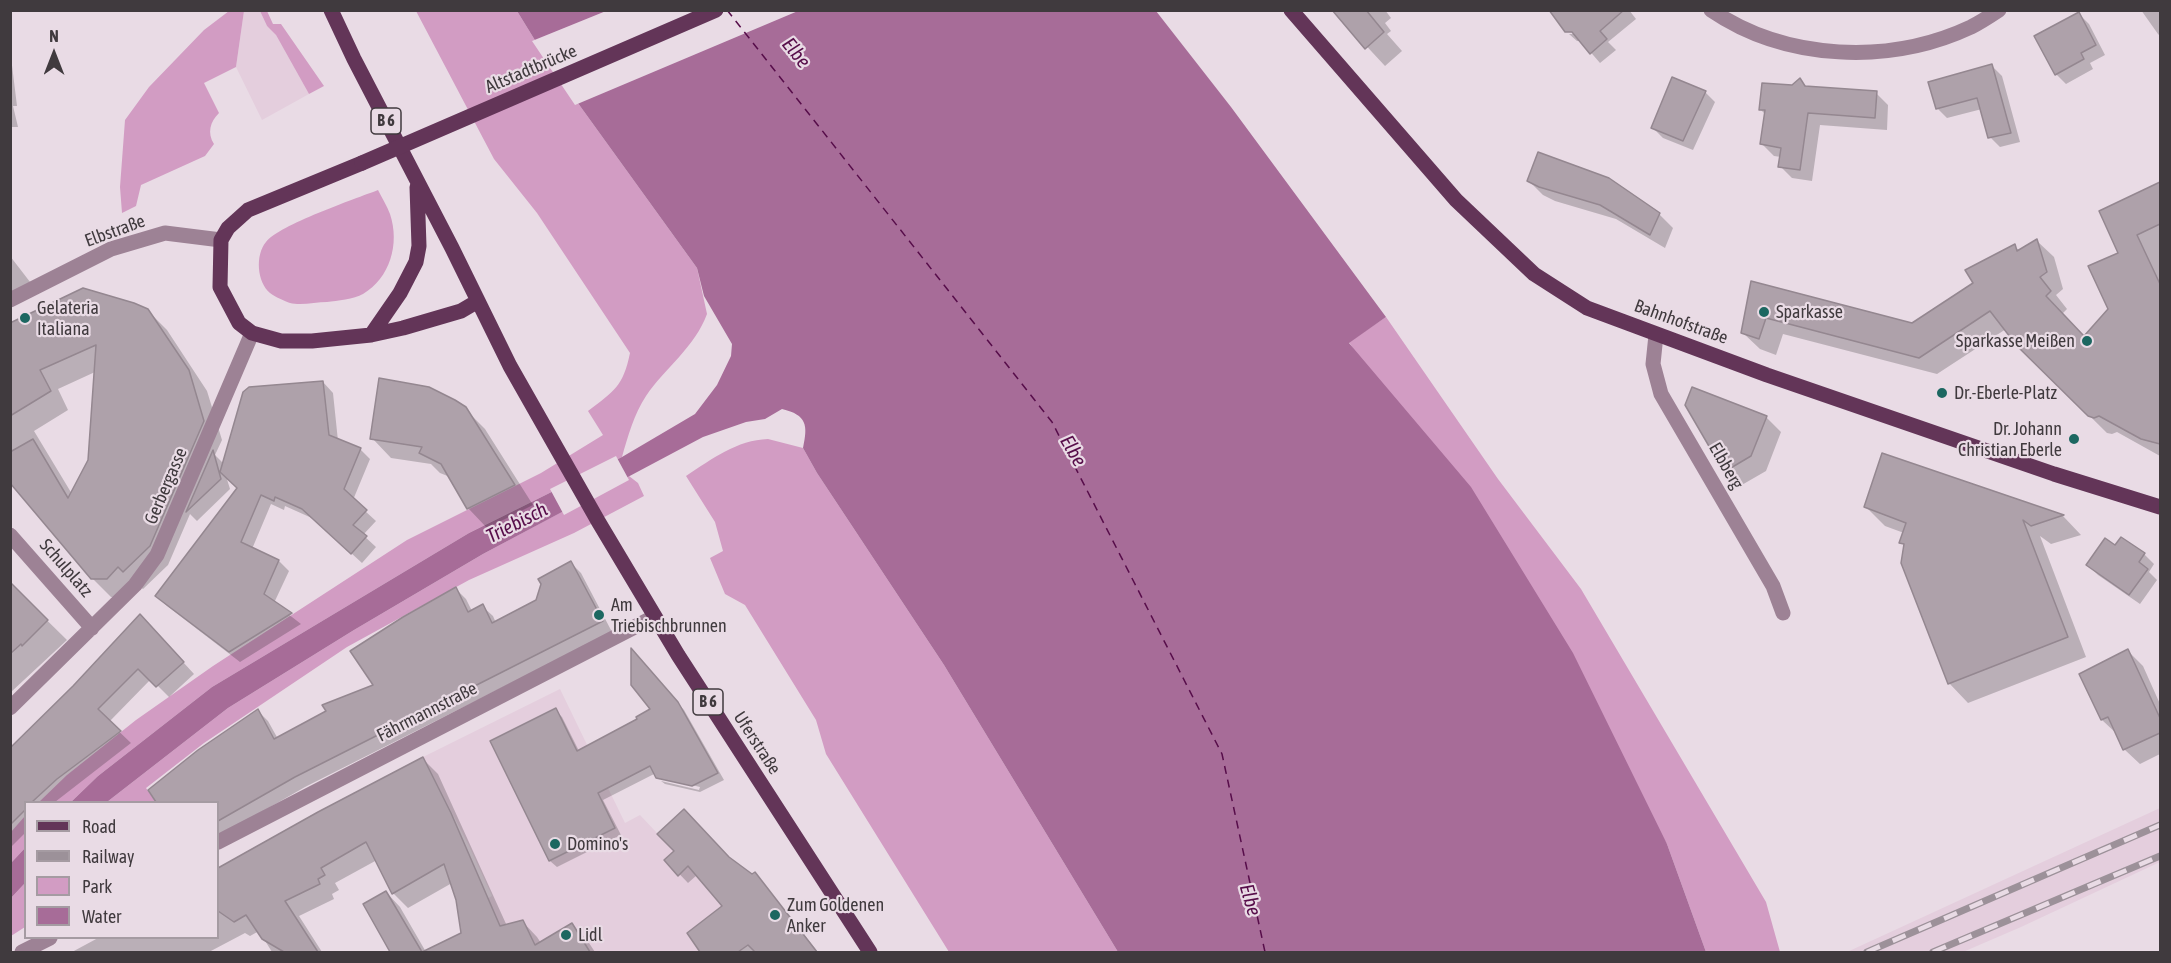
<!DOCTYPE html>
<meta charset="utf-8">
<style>
body{margin:0}
#map{position:relative;width:2171px;height:963px;overflow:hidden;background:#e9dbe5;font-family:"Asap Condensed",sans-serif}
canvas{display:block}
.frame{position:absolute;inset:0;border:12px solid #403a3e;pointer-events:none}
.legend{position:absolute;left:24px;top:801px;width:195px;height:138px;box-sizing:border-box;background:#e9dbe5;border:2px solid #a59ba2;margin:0;padding:8px 10px;list-style:none;font-size:18px;color:#403a3e}
.legend li{display:flex;align-items:center;gap:12px;height:30px}
.legend b{width:30px;border:2px solid #a59ba2}
.north{position:absolute;left:24px;top:24px;width:60px;height:60px;-webkit-text-stroke:4px #e9dbe5;paint-order:stroke;rotate:0deg;font-size:16px;font-weight:700;line-height:24px;text-align:center;color:#403a3e}
.north::after{content:'';display:block;margin:auto;width:21px;height:27px;background:#403a3e;clip-path:polygon(50% 0,100% 100%,50% 72%,0 100%)}
</style>
<div id="map">
<canvas width="2171" height="963"></canvas>
<div class="frame"></div>
<ul class="legend">
<li><b style="height:8px;background:#633558"></b>Road</li>
<li><b style="height:8px;background:#9c9199"></b>Railway</li>
<li><b style="height:16px;background:#d29cc3"></b>Park</li>
<li><b style="height:16px;background:#a76c98"></b>Water</li>
</ul>
<div class="north">N</div>
</div>
<script>
const g = document.querySelector('canvas').getContext('2d');
g.lineJoin = 'round';
function fillPath(path, color) { g.fillStyle = color; g.fill(path, 'evenodd'); }
function trace(path, color, width, dash) { g.strokeStyle = color; g.lineWidth = width; g.lineCap = dash ? 'butt' : 'round'; g.setLineDash(dash || []); g.stroke(path); }
function drawText(font, color, halo, rows, align = 'center') {
  g.font = font + ' "Asap Condensed",sans-serif'; g.lineWidth = 4.5; g.setLineDash([]); g.textBaseline = 'middle'; g.strokeStyle = halo; g.fillStyle = color; for (const [text, x, y, turn = 0] of rows) {
    g.save(); g.translate(x, y); g.rotate((+turn || 0) * Math.PI / 180); g.textAlign = isNaN(turn) ? turn : align; if (halo) g.strokeText(text, 0, 0); g.fillText(text, 0, 0); g.restore();
  }
}
fillPath(new Path2D(`
 M 244,11 L 260,11 L 267,26 L 276,35 L 309,94 L 262,120 L 236,67 Z
 M 560,689 L 625,823 L 640,815 L 674,851 L 664,860 L 678,875 L 688,866 L 722,906 L 687,933 L 700,952 L 491,952 L 480,902 L 492,896 L 468,844 L 423,757 Z
 M 2160,808 L 2160,862 L 2021,927 L 1963,952 L 1847,952 Z`), '#e4cedd');
fillPath(new Path2D(`
 M 229,11 L 244,11 L 236,67 L 204,83 L 219,113 C 210,122 207,133 214,144 L 205,156 L 141,185 L 136,206 L 122,213 L 120,187 L 125,120 L 149,87 L 204,30 Z
 M 260,11 L 267,11 L 273,24 L 281,24 L 324,86 L 309,94 L 276,35 L 267,26 Z
 M 416,11 L 517,11 L 549,63 L 697,268 L 707,314 C 695,347 665,368 646,396 C 634,414 628,436 622,457 L 469,533 L 212,687 L 98,776 L 71,802 L 39,802 L 67,775 L 136,720 L 213,666 L 407,540 L 541,473 L 603,435 L 588,411 C 614,391 623,387 630,353 L 537,213 L 494,159 Z
 M 378,190 C 382,198 387,206 390,214 C 400,244 390,278 363,294 C 354,299 337,301 327,302 C 316,302 301,306 290,303 C 285,301 275,297 270,293 C 257,282 255,255 266,242 C 279,225 355,199 378,190 Z
 M 1386,317 L 1498,479 L 1581,589 L 1766,902 L 1780,952 L 1706,952 L 1667,844 L 1349,342 Z
 M 768,439 L 803,448 L 817,473 L 944,665 L 1118,952 L 949,952 L 826,754 L 816,720 L 745,605 L 725,594 L 710,558 L 723,551 L 715,522 L 686,476 C 712,459 737,440 768,439 Z
 M 629,476 L 638,483 L 644,496 L 574,533 L 469,580 L 347,647 L 204,743 L 146,788 L 156,802 L 107,802 L 228,708 L 354,630 L 483,554 Z
 M 25,816 L 25,848 L 11,863 L 11,832 Z
 M 25,883 L 25,927 L 11,936 L 11,898 Z`), '#d29cc3');
fillPath(new Path2D(`
 M 517,11 L 1156,11 L 1231,107 L 1386,317 L 1349,343 L 1471,487 L 1573,653 L 1667,844 L 1706,952 L 1118,952 L 944,665 L 817,473 L 803,448 C 808,425 807,415 782,409 L 765,419 L 746,422 L 703,437 L 483,554 L 354,630 L 228,708 L 107,802 L 71,802 L 98,776 L 212,687 L 469,533 L 622,457 L 695,414 L 717,385 L 731,356 L 732,344 L 704,296 L 697,268 L 549,63 Z
 M 25,848 L 25,883 L 11,898 L 11,863 Z`), '#a76c98');
fillPath(new Path2D(`
 M 606,11 L 798,11 L 575,105 L 532,41 Z
 M 616,456 L 629,480 L 564,515 L 550,489 Z`), '#e9dbe5');
fillPath(new Path2D(`
 M 1333,10 L 1385,10 L 1391,18 L 1385,23 L 1391,31 L 1387,34 L 1402,51 L 1385,66 Z
 M 1550,10 L 1629,10 L 1636,19 L 1608,42 L 1616,50 L 1600,63 L 1581,41 L 1577,41 L 1569,34 L 1579,34 L 1568,30 L 1568,32 Z
 M 2141,10 L 2160,10 L 2160,36 L 2158,34 Z
 M 2079,14 L 2089,24 L 2105,55 L 2090,63 L 2093,69 L 2066,84 L 2056,74 Z
 M 10,49 L 17,106 L 13,106 L 18,127 L 10,127 Z
 M 1992,66 L 2002,76 L 2020,142 L 2000,147 L 1990,137 L 1982,109 L 1947,118 L 1937,108 Z
 M 1800,80 L 1807,87 L 1876,93 L 1888,105 L 1887,130 L 1820,125 L 1812,181 L 1792,178 L 1780,166 L 1781,157 L 1774,156 L 1762,144 L 1766,115 L 1760,109 Z
 M 1705,92 L 1715,102 L 1693,150 L 1663,138 L 1653,128 Z
 M 1529,181 L 1659,214 L 1673,228 L 1665,248 L 1616,219 L 1555,201 L 1543,195 Z
 M 2160,184 L 2160,456 L 2117,432 L 2112,434 L 2107,433 L 2018,345 L 2006,329 L 1937,374 L 1783,334 L 1776,355 L 1760,349 L 1742,332 L 1752,282 L 1912,325 L 1975,283 L 2014,246 L 2020,251 L 2037,241 L 2054,257 L 2063,289 L 2056,295 L 2067,309 L 2062,314 L 2084,337 L 2110,309 L 2120,254 L 2101,212 Z
 M 10,256 L 37,291 L 10,305 Z
 M 148,311 L 167,330 L 207,391 L 222,440 L 215,455 L 222,462 L 223,467 L 323,382 L 333,393 L 338,441 L 360,449 L 370,459 L 353,500 L 376,521 L 363,535 L 376,547 L 362,563 L 314,519 L 285,506 L 284,510 L 271,504 L 252,549 L 279,561 L 289,571 L 274,603 L 301,624 L 240,662 L 167,606 L 157,596 L 239,488 L 226,476 L 230,489 L 197,521 L 190,514 L 168,565 L 143,589 L 137,585 L 126,597 L 111,597 L 92,578 L 10,480 L 10,323 ZM 95,372 L 89,461 L 72,494 L 34,431 L 68,410 L 58,389 Z
 M 465,409 L 485,429 L 533,505 L 487,528 L 468,508 L 450,477 L 440,473 L 431,464 L 391,458 L 372,438 Z
 M 1766,417 L 1781,432 L 1766,471 L 1740,486 L 1725,471 Z
 M 1883,455 L 2063,516 L 2081,535 L 2051,544 L 2040,536 L 2086,657 L 1968,703 L 1949,683 L 1905,546 L 1901,542 L 1904,533 L 1885,526 L 1866,507 Z
 M 2115,547 L 2144,554 L 2154,564 L 2149,572 L 2157,580 L 2140,604 L 2098,575 L 2088,565 Z
 M 571,563 L 581,573 L 612,632 L 305,787 L 218,837 L 218,802 L 158,802 L 150,791 L 258,711 L 268,721 L 278,739 L 376,686 L 456,589 L 466,599 L 472,611 L 482,606 L 493,616 L 496,623 L 537,601 Z
 M 10,584 L 67,640 L 10,693 Z
 M 151,627 L 194,674 L 169,697 L 151,679 L 109,722 L 131,743 L 55,802 L 26,802 L 26,832 L 10,848 L 10,751 L 75,687 Z
 M 2128,651 L 2143,666 L 2160,704 L 2160,754 L 2140,764 L 2125,750 L 2118,735 L 2102,720 L 2081,674 Z
 M 637,657 L 684,710 L 724,780 L 700,792 L 665,784 L 661,781 L 699,790 L 700,787 L 659,777 L 656,773 L 603,800 L 621,835 L 557,867 L 550,861 L 492,742 L 555,710 L 562,717 L 579,751 L 639,720 L 653,709 Z
 M 423,759 L 438,774 L 507,926 L 522,921 L 537,937 L 541,943 L 572,925 L 587,940 L 595,952 L 391,952 L 365,904 L 386,892 L 400,907 L 426,952 L 463,934 L 457,900 L 452,883 L 408,908 L 393,893 L 377,860 L 335,883 L 339,890 L 332,894 L 334,899 L 299,916 L 322,952 L 272,952 L 259,931 L 250,936 L 245,933 L 209,952 L 72,952 L 98,938 L 218,938 L 218,869 Z
 M 666,860 L 731,860 L 763,883 L 818,952 L 701,952 L 689,933 L 724,906 L 697,875 L 688,883 Z`), '#0003');
trace(new Path2D(`
 M 727,10 L 1052,422 L 1222,754 L 1265,952`), '#570d4a', 1.5, [8, 6]);
const building = new Path2D(`
 M 1332,10 L 1366,10 L 1384,32 L 1365,49 Z
 M 1549,10 L 1624,10 L 1600,31 L 1607,39 L 1590,54 L 1572,32 L 1565,32 Z
 M 2079,12 L 2096,45 L 2081,53 L 2084,59 L 2055,75 L 2034,36 Z
 M 1992,64 L 2011,133 L 1988,138 L 1977,98 L 1936,109 L 1928,82 Z
 M 1672,77 L 1706,91 L 1683,141 L 1651,128 Z
 M 1800,78 L 1805,86 L 1877,91 L 1875,118 L 1808,113 L 1800,170 L 1778,167 L 1781,148 L 1760,144 L 1765,110 L 1759,110 L 1762,83 L 1792,85 Z
 M 1538,152 L 1609,178 L 1660,213 L 1650,235 L 1600,205 L 1539,187 L 1527,181 Z
 M 2160,182 L 2160,224 L 2137,235 L 2160,284 L 2160,444 L 2141,439 L 2099,416 L 2094,418 L 2088,416 L 2017,346 L 1990,311 L 1919,358 L 1766,318 L 1759,339 L 1741,333 L 1751,281 L 1912,323 L 1973,283 L 1965,270 L 2015,244 L 2017,251 L 2037,239 L 2047,272 L 2040,277 L 2051,291 L 2046,296 L 2084,336 L 2108,309 L 2088,266 L 2118,253 L 2099,211 Z
 M 83,288 L 134,303 L 148,309 L 189,370 L 204,421 L 150,546 L 123,572 L 118,567 L 107,579 L 91,579 L 10,483 L 10,452 L 33,439 L 68,498 L 88,460 L 96,345 L 40,370 L 51,391 L 10,416 L 10,323 Z
 M 379,378 L 429,387 L 455,400 L 466,407 L 515,485 L 467,509 L 441,464 L 419,453 L 422,447 L 370,439 Z
 M 323,381 L 329,435 L 361,448 L 344,489 L 367,510 L 353,525 L 367,536 L 351,554 L 302,509 L 275,497 L 274,501 L 261,495 L 241,542 L 279,560 L 264,594 L 292,613 L 229,652 L 155,596 L 237,488 L 220,472 L 243,392 L 249,387 Z
 M 1692,387 L 1767,416 L 1751,456 L 1724,472 L 1685,405 Z
 M 213,450 L 221,479 L 186,512 Z
 M 1882,453 L 2064,515 L 2031,526 L 2023,520 L 2068,637 L 1948,684 L 1901,563 L 1904,544 L 1899,543 L 1906,523 L 1864,507 Z
 M 2121,537 L 2145,553 L 2139,562 L 2148,569 L 2129,595 L 2086,565 L 2105,538 L 2115,545 Z
 M 571,561 L 603,621 L 295,777 L 218,821 L 218,802 L 156,802 L 148,790 L 198,750 L 258,709 L 274,739 L 326,711 L 322,705 L 373,685 L 350,651 L 403,617 L 456,587 L 468,612 L 483,604 L 492,623 L 536,600 L 541,584 L 538,579 Z
 M 10,582 L 48,620 L 22,646 L 21,644 L 10,654 Z
 M 140,614 L 184,662 L 156,687 L 138,669 L 98,709 L 121,731 L 57,779 L 32,802 L 26,802 L 26,809 L 10,825 L 10,748 L 73,686 Z
 M 631,648 L 678,702 L 718,773 L 692,786 L 656,778 L 650,766 L 598,793 L 615,828 L 549,861 L 490,741 L 556,708 L 577,751 L 637,719 L 636,717 L 650,709 L 631,685 Z
 M 2128,649 L 2160,718 L 2160,733 L 2123,750 L 2108,717 L 2101,720 L 2079,674 Z
 M 423,757 L 451,813 L 500,926 L 523,920 L 535,945 L 572,923 L 590,952 L 390,952 L 363,904 L 386,891 L 422,952 L 461,933 L 456,900 L 444,864 L 392,894 L 366,842 L 321,868 L 325,875 L 318,879 L 320,884 L 285,901 L 318,952 L 284,952 L 262,939 L 246,915 L 234,922 L 218,911 L 218,868 L 318,812 Z
 M 684,809 L 729,857 L 752,874 L 755,872 L 817,952 L 755,952 L 748,945 L 738,952 L 700,952 L 687,933 L 722,906 L 688,866 L 678,876 L 664,860 L 674,851 L 657,834 Z`);
fillPath(building, '#aea1aa');
trace(building, '#948790', 1.5);
trace(new Path2D(`
 M 1711,10 C 1786,61 1890,65 1971,27 C 1981,22 1990,16 1999,10
 M 10,300 L 111,249 L 165,233 L 221,240
 M 1656,335 L 1653,364 L 1661,394 L 1773,586 L 1783,613
 M 10,535 L 92,628
 M 10,708 L 135,585 L 157,555 L 252,333
 M 218,842 L 654,617
 M 22,952 L 50,938`), '#9d8295', 15);
trace(new Path2D(`
 M 331,10 L 354,59 L 452,248 L 510,366 L 598,521 L 678,655 L 870,952
 M 1291,10 L 1456,200 L 1534,274 L 1587,308 L 1767,375 L 2054,474 L 2160,507
 M 362,163 L 248,210 L 228,228 L 221,240 L 220,287 L 239,323 L 252,333 L 281,341 L 312,341 L 371,335 L 403,328 L 461,311 L 478,301
 M 371,335 L 400,293 L 416,262 L 419,246 L 417,187`), '#633558', 15);
const rail = new Path2D(`
 M 1867,952 L 2160,825
 M 1933,952 L 2160,856`);
trace(rail, '#9c9199', 7);
trace(rail, '#e9dbe5', 4.5, [14]);
trace(new Path2D(`
 M 362,163 L 716,10`), '#633558', 15);
for (const [x, y, r, color] of [
 [1764,312,6,"#1c6761"],
 [25,318,6,"#1c6761"],
 [2087,341,6,"#1c6761"],
 [1942,393,6,"#1c6761"],
 [2074,439,6,"#1c6761"],
 [599,615,6,"#1c6761"],
 [555,844,6,"#1c6761"],
 [775,915,6,"#1c6761"],
 [566,935,6,"#1c6761"]
]) { const dot = new Path2D(); dot.arc(x, y, r, 0, 2 * Math.PI); g.fillStyle = color; g.fill(dot); trace(dot, '#e9dbe5', 2); }
for (const [x, y, w] of [
 [386,121,30],
 [708,702,30]
]) { const box = new Path2D(); box.roundRect(x - w / 2, y - 13, w, 26, 4.5); g.fillStyle = '#e9dbe5'; g.fill(box); trace(box, '#403a3e', 1.5); }
drawText('bold 16px', '#403a3e', null, [
 ["B 6",386,121],
 ["B 6",708,702]
]);
drawText('18px', '#403a3e', '#e9dbe5', [
 ["Altstadtbrücke",531,69,-23],
 ["Elbstraße",115,231,-20],
 ["Bahnhofstraße",1681,322,20],
 ["Elbberg",1726,466,60],
 ["Gerbergasse",166,486,-67],
 ["Schulplatz",66,568,49],
 ["Fährmannstraße",427,712,-27],
 ["Uferstraße",757,743,57]
]);
drawText('18px', '#403a3e', '#e9dbe5', [
 ["Gelateria",37,308],
 ["Italiana",37,329],
 ["Sparkasse",1776,312],
 ["Sparkasse Meißen",2075,341,"right"],
 ["Dr.-Eberle-Platz",1954,393],
 ["Dr. Johann",2062,429,"right"],
 ["Christian Eberle",2062,450,"right"],
 ["Am",611,605],
 ["Triebischbrunnen",611,626],
 ["Domino's",567,844],
 ["Zum Goldenen",787,905],
 ["Anker",787,926],
 ["Lidl",578,935]
], 'left');
drawText('italic 20px', '#570d4a', '#e9dbe5', [
 ["Elbe",796,53,51],
 ["Elbe",1073,451,60],
 ["Triebisch",517,523,-27],
 ["Elbe",1250,900,74]
]);
</script>
